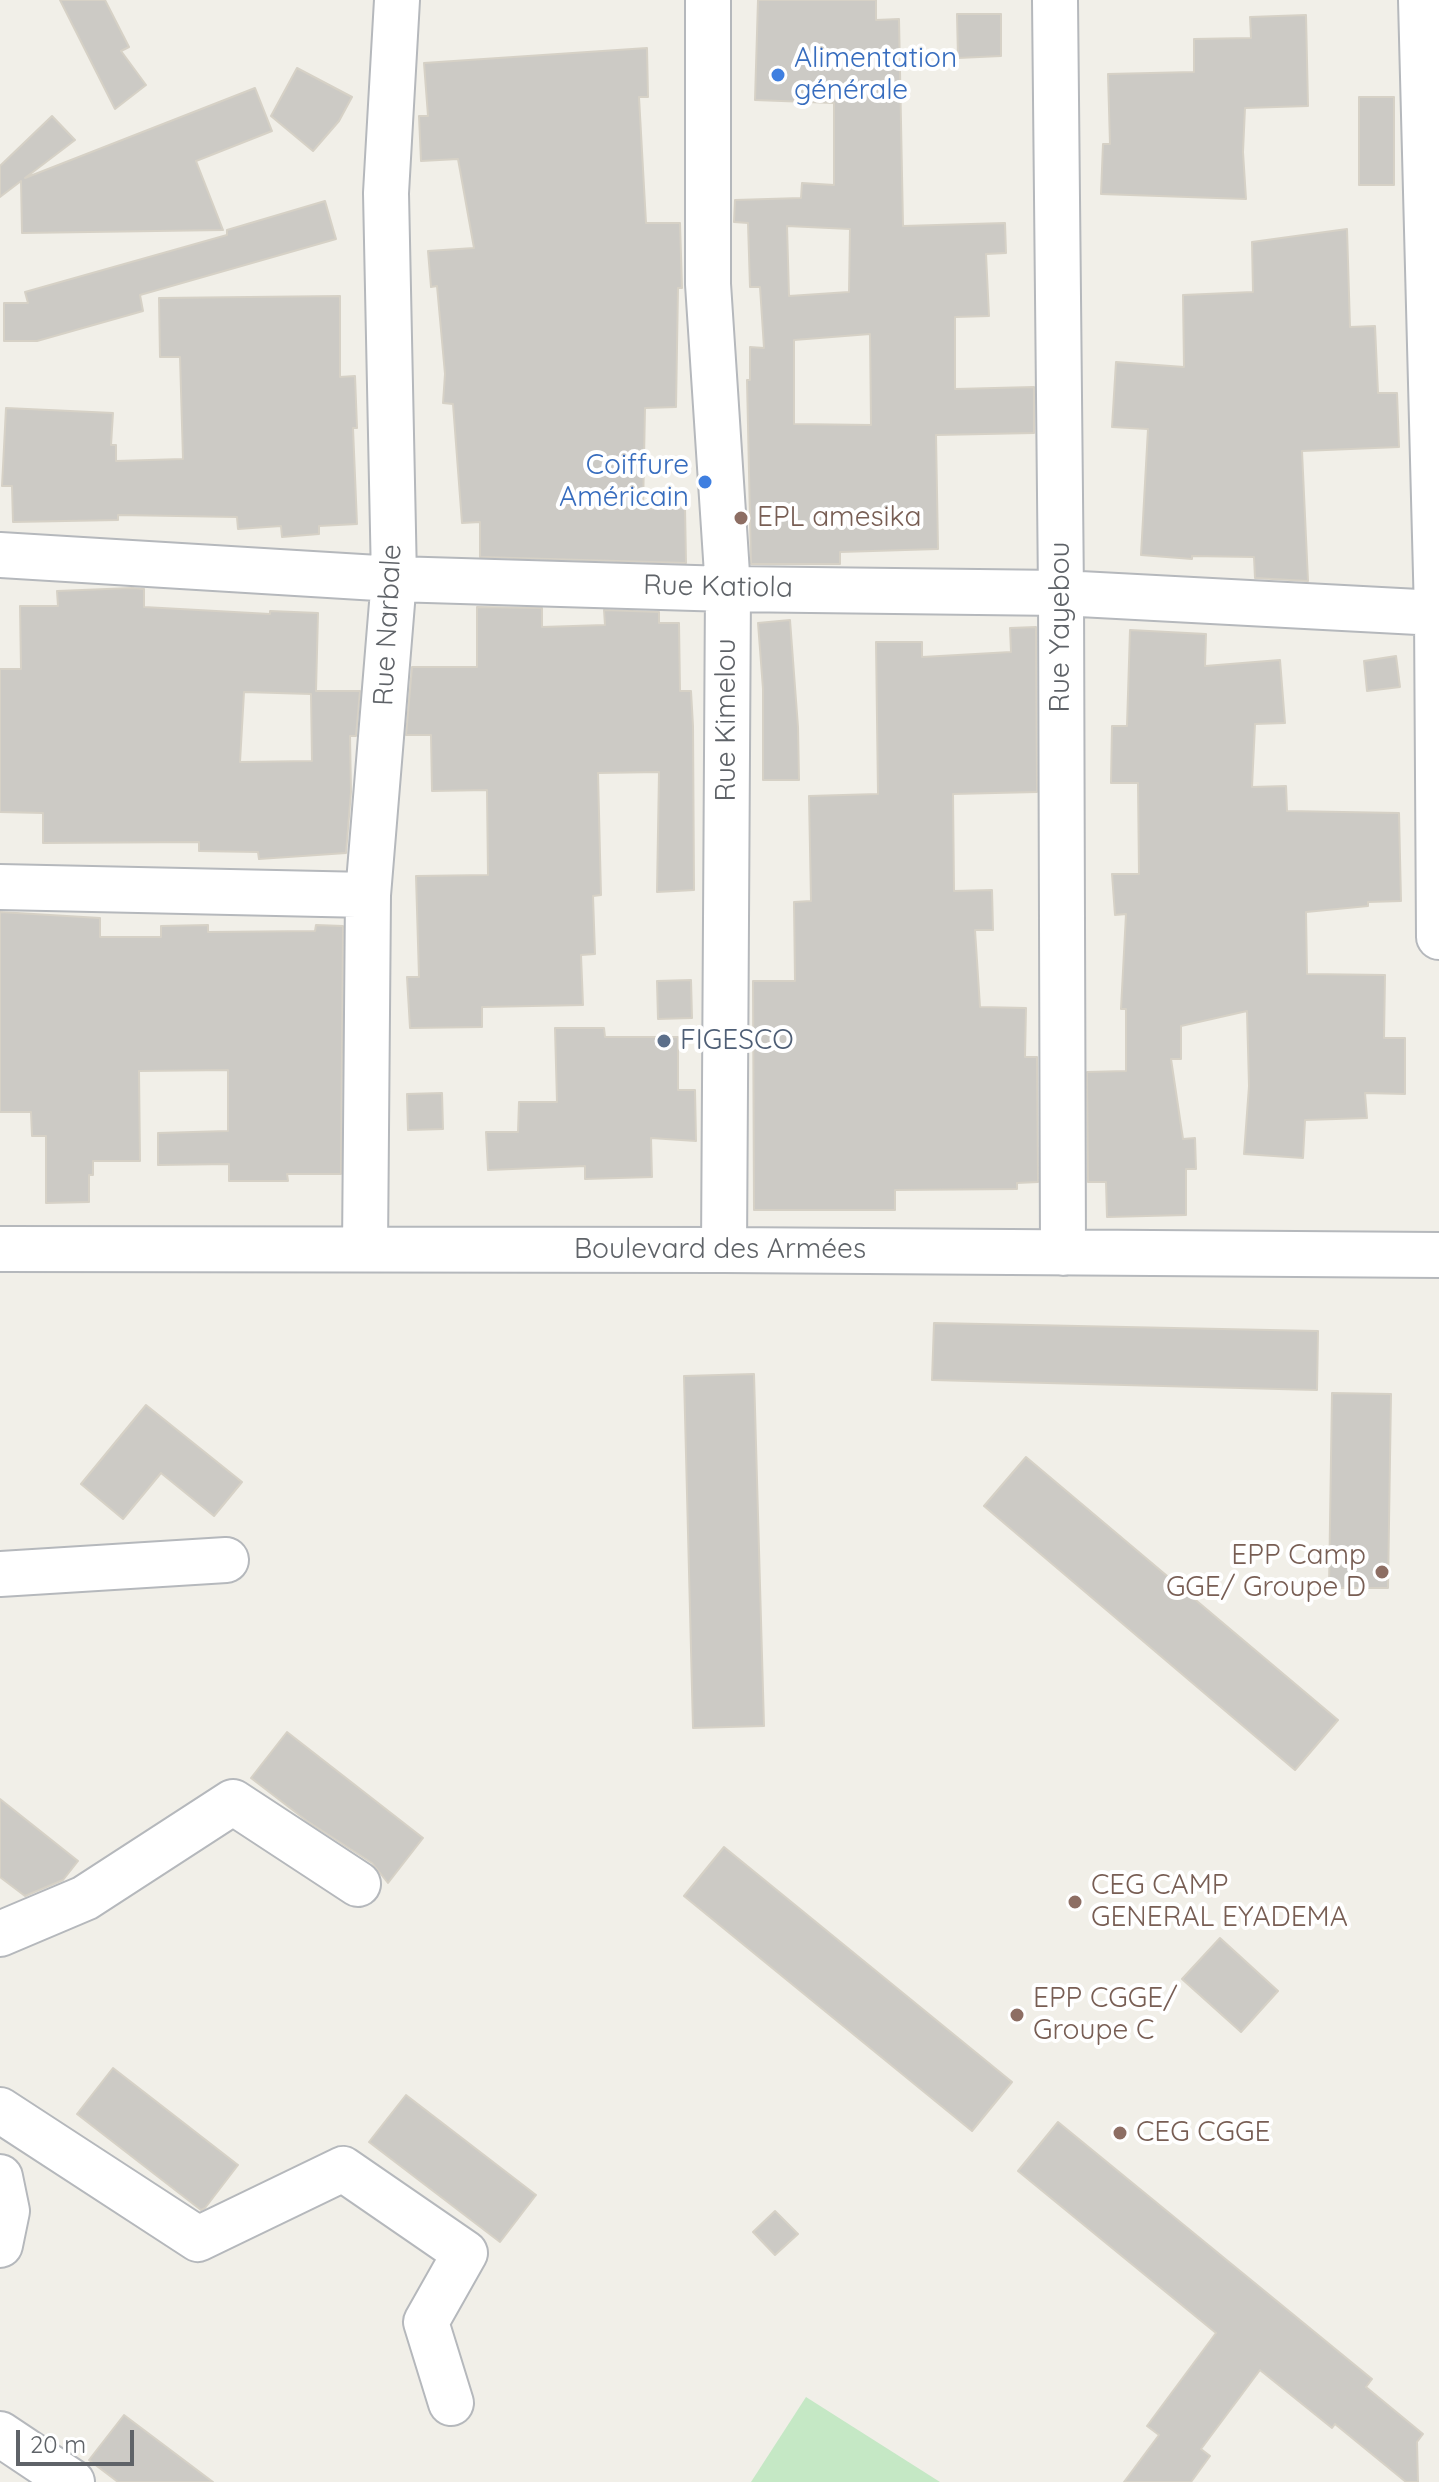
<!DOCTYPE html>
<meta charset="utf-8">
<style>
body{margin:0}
#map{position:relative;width:1439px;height:2482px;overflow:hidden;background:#f1efe8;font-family:Quicksand,sans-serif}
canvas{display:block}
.scale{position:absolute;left:16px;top:2430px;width:118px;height:36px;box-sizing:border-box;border:4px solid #5f6368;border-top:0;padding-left:10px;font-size:24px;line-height:28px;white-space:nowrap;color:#5f6368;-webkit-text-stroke:6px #fff;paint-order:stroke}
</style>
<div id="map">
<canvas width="1439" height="2482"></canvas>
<div class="scale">20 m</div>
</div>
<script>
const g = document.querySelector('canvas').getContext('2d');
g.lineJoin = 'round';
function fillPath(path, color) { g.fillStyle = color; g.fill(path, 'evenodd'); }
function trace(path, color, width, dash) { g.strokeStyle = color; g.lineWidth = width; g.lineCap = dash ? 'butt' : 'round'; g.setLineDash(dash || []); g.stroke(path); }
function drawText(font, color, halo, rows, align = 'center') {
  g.font = font + ' Quicksand,sans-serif'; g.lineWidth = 8; g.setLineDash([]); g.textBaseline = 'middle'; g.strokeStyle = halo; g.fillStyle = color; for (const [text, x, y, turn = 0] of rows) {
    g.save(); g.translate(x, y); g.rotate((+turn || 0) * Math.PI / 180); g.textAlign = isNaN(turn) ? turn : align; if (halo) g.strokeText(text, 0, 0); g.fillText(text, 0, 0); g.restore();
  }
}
fillPath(new Path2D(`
 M 806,2397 L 940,2482 L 751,2482 Z`), '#c5e8c5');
const building = new Path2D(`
 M 60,0 L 105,0 L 129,47 L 121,51 L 146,85 L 115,109 Z
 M 758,0 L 876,0 L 876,20 L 899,19 L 903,226 L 1005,223 L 1006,253 L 986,254 L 989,316 L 955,317 L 955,389 L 1034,387 L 1034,433 L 936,435 L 938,549 L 840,552 L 840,564 L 751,564 L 747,380 L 750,380 L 750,347 L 764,348 L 760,287 L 750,287 L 748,223 L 734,222 L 735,200 L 801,198 L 802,183 L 834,185 L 834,103 L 755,100 ZM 787,226 L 850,229 L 849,292 L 789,296 ZM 870,334 L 871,425 L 794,424 L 794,340 Z
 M 957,14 L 1001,14 L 1001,56 L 958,58 Z
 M 1306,15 L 1308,106 L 1245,108 L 1243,152 L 1246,199 L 1101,194 L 1103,144 L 1110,144 L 1108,74 L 1194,72 L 1194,39 L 1251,38 L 1250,17 Z
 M 647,48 L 648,97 L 639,97 L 646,223 L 680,223 L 682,288 L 678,288 L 676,407 L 645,408 L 643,509 L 685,507 L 686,563 L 480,557 L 480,522 L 462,523 L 453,404 L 443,403 L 445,374 L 437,286 L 431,287 L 428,251 L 474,248 L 458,159 L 421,161 L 419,116 L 428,116 L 424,63 Z
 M 297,68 L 352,97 L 339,121 L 313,151 L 271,116 Z
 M 255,88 L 272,131 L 196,161 L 223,230 L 22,233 L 21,181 L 0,197 L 0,166 L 52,116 L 75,140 L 25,178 Z
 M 1359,97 L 1394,97 L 1394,185 L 1359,185 Z
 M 325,201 L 336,239 L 140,295 L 143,311 L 37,341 L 4,341 L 4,303 L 28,303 L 25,292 L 227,235 L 227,230 Z
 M 1347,229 L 1350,327 L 1375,326 L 1378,393 L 1397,393 L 1399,447 L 1302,451 L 1308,581 L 1255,578 L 1254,557 L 1192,556 L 1192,559 L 1141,555 L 1148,429 L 1112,427 L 1116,362 L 1184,367 L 1183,295 L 1253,292 L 1252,242 Z
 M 340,296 L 340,377 L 355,376 L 357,428 L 353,428 L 357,524 L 319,526 L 319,534 L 282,537 L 281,526 L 238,529 L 237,517 L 118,515 L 118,520 L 13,522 L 12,486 L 2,486 L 6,408 L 113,413 L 111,445 L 116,445 L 116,461 L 183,459 L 180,357 L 160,357 L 159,298 Z
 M 132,588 L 144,589 L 144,607 L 270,614 L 270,611 L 318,613 L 316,691 L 360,691 L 356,736 L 350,736 L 351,792 L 346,853 L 259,859 L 258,852 L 199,851 L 199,842 L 43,843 L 43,813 L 0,812 L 0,669 L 21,669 L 20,606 L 58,606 L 57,591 ZM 244,692 L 311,694 L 312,761 L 240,762 Z
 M 477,607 L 542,608 L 542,627 L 605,625 L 604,610 L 659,612 L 659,623 L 679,623 L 680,691 L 691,691 L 693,726 L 694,890 L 657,892 L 659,772 L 598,773 L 601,895 L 593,896 L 595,954 L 581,955 L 583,1005 L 482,1007 L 482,1027 L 410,1028 L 407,977 L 419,977 L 416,876 L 488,875 L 487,790 L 432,791 L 431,735 L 406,735 L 412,667 L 477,667 Z
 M 790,620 L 798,727 L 799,780 L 763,780 L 763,689 L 758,623 Z
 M 1036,627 L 1037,792 L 953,794 L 954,891 L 992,890 L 993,930 L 975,930 L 980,1007 L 1026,1008 L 1025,1057 L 1037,1057 L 1038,1182 L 1017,1183 L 1017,1189 L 895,1190 L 895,1210 L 754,1210 L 753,981 L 795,981 L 794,902 L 811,901 L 809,796 L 878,794 L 876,642 L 922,642 L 922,657 L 1011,652 L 1010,628 Z
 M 1130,630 L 1206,634 L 1205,666 L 1280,660 L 1285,723 L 1255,724 L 1252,787 L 1286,786 L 1287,811 L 1399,813 L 1401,901 L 1368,902 L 1368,906 L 1306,912 L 1307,974 L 1385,975 L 1384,1038 L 1405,1038 L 1405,1094 L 1365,1093 L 1367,1118 L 1305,1120 L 1303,1158 L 1244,1154 L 1249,1086 L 1247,1011 L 1181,1026 L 1181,1059 L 1171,1059 L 1183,1139 L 1195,1138 L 1196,1169 L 1186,1169 L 1186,1215 L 1107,1217 L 1106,1182 L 1088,1182 L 1087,1072 L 1126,1071 L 1126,1009 L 1121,1009 L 1126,914 L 1115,915 L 1112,874 L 1139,874 L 1138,783 L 1111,783 L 1112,726 L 1127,726 Z
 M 1396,656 L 1400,687 L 1367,691 L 1364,661 Z
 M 0,912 L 100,918 L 100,937 L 161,937 L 161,926 L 208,925 L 208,932 L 315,931 L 316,925 L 343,926 L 341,1174 L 287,1174 L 288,1181 L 229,1181 L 229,1164 L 158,1165 L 158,1133 L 228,1131 L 228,1070 L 139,1071 L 140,1161 L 93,1161 L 93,1175 L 89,1175 L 89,1202 L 46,1203 L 46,1136 L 32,1136 L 31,1112 L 0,1112 Z
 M 691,980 L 692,1018 L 658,1019 L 657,981 Z
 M 555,1028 L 604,1028 L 605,1037 L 678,1037 L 678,1090 L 695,1090 L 696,1141 L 651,1138 L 652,1177 L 585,1179 L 585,1166 L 488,1170 L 486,1132 L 518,1132 L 519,1102 L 557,1102 Z
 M 442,1093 L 443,1129 L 408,1130 L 407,1094 Z
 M 934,1323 L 1318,1331 L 1317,1390 L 932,1380 Z
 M 754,1374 L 764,1726 L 693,1728 L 684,1376 Z
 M 1332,1393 L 1391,1394 L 1388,1588 L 1329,1588 Z
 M 146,1405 L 242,1482 L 214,1516 L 161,1473 L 123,1519 L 81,1484 Z
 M 1026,1457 L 1338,1720 L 1295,1770 L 984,1506 Z
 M 287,1732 L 423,1838 L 388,1883 L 372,1863 L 307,1821 L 251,1778 Z
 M 0,1799 L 78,1861 L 63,1880 L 25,1896 L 0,1877 Z
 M 724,1847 L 1012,2082 L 972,2131 L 684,1896 Z
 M 1220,1938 L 1278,1991 L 1241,2032 L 1182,1979 Z
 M 113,2068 L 238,2165 L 205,2208 L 201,2210 L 77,2114 Z
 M 406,2095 L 536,2195 L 500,2242 L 369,2142 Z
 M 1058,2122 L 1372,2379 L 1366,2387 L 1423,2434 L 1417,2442 L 1418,2482 L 1406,2482 L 1335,2424 L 1332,2428 L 1260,2370 L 1201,2449 L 1210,2456 L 1191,2482 L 1124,2482 L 1159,2435 L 1147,2426 L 1216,2333 L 1018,2171 Z
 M 775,2211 L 798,2234 L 775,2255 L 753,2232 Z
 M 124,2415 L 213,2482 L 118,2482 L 89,2460 Z`);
fillPath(building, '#cccac5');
trace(building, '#d6d1c6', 2);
const minor = new Path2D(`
 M 708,0 L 708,284 L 728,589 L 724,1250
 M 1055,0 L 1061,593 L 1063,1253
 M 1421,0 L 1437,613 L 1439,937
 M 0,555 L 394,579 L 728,589 L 1061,593 L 1437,613
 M 0,887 L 368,895
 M 0,1249 L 724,1250 L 1439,1255
 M 365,1249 L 368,895 L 394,579 L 386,193 L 397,0
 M 0,1574 L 226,1560
 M 0,1934 L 85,1898 L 233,1802 L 358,1884
 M 0,2110 L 198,2239 L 343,2169 L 465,2253 L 426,2322 L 451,2403
 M 0,2177 L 7,2211 L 0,2245
 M 0,2434 L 72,2482`);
trace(minor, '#b5b8bc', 48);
trace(minor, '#fff', 44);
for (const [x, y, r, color] of [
 [778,75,8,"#3f7fe0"],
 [705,482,8,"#3f7fe0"],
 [741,518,8,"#8d6e63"],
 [664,1041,8,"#5c6f8a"],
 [1382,1572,8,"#8d6e63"],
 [1075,1902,8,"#8d6e63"],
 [1017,2015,8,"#8d6e63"],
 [1120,2133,8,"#8d6e63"]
]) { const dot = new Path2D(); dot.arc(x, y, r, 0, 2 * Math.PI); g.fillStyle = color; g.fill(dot); trace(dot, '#fff', 3); }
drawText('28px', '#366cbe', '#fff', [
 ["Alimentation",794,59],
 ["générale",794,91],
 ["Coiffure",689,466,"right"],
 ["Américain",689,498,"right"]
], 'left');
drawText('28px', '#785e54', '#fff', [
 ["EPL amesika",757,518],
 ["EPP Camp",1366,1556,"right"],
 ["GGE/ Groupe D",1366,1588,"right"],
 ["CEG CAMP",1091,1886],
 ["GENERAL EYADEMA",1091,1918],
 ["EPP CGGE/",1033,1999],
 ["Groupe C",1033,2031],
 ["CEG CGGE",1136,2133]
], 'left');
drawText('28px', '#5f6368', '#fff', [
 ["Rue Katiola",718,587,1],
 ["Rue Narbale",388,625,-87],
 ["Rue Yayebou",1061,627,-90],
 ["Rue Kimelou",727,720,-90],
 ["Boulevard des Armées",720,1250]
]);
drawText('28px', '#4e5e75', '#fff', [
 ["FIGESCO",680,1041]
], 'left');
</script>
